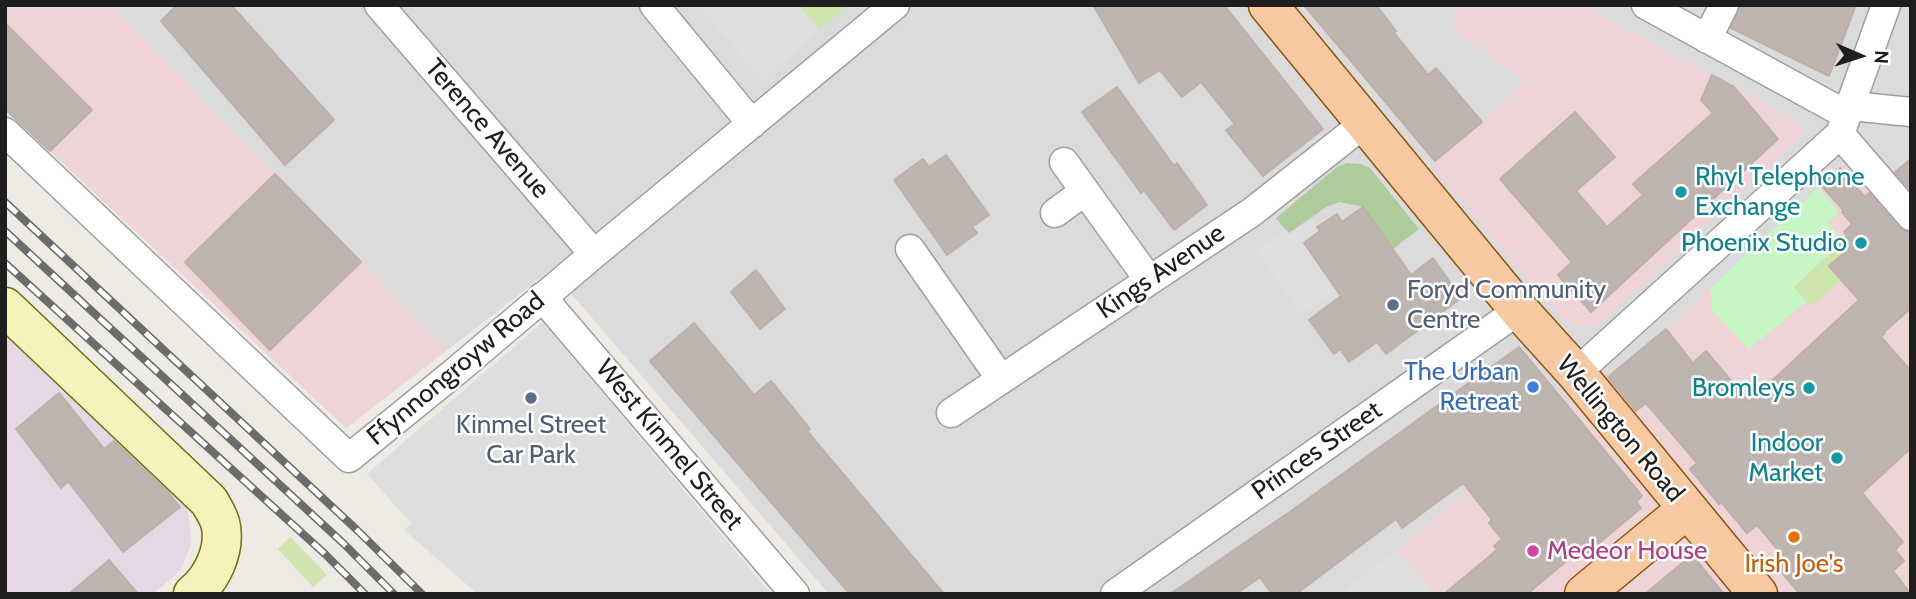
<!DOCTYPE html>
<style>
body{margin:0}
#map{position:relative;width:1916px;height:599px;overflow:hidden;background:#eeeae4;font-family:Cabin,sans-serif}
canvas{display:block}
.frame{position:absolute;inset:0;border:7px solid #1e1e1e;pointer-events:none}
.north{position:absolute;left:1825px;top:21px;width:70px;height:70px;-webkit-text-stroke:5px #fff;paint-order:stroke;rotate:93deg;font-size:19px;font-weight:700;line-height:28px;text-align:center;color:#1e1e1e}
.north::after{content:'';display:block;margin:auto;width:24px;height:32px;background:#1e1e1e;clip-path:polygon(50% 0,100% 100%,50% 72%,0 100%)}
</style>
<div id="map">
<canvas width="1916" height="599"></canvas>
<div class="frame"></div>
<div class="north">N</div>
</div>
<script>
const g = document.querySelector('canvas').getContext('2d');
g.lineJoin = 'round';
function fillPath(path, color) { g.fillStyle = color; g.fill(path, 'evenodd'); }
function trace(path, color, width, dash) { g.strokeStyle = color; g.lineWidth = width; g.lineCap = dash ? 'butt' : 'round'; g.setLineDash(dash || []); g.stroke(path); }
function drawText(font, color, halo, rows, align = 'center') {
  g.font = font + ' Cabin,sans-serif'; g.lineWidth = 5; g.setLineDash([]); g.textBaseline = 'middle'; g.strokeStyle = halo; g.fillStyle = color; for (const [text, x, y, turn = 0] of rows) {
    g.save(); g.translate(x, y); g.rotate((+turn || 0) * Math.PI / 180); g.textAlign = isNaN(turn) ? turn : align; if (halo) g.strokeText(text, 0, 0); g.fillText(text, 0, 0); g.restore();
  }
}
fillPath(new Path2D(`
 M 5,5 L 1911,5 L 1911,594 L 829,594 L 551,270 L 346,428 L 5,109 Z`), '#dcdbdb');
fillPath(new Path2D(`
 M 5,5 L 110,5 L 447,350 L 346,428 L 5,109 Z
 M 1458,5 L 1581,5 L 1801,123 L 1802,133 L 1793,144 L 1608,317 L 1596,324 L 1586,327 L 1568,323 L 1536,289 L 1431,164 L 1482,122 L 1525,81 L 1456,32 L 1453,10 Z
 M 1847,162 L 1911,235 L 1911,594 L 1347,594 L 1344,590 L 1433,520 L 1666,329 L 1711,288 L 1712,311 L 1749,349 L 1806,302 L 1794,287 L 1828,223 L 1839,212 L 1819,187 Z`), '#eed4d6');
fillPath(new Path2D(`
 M 5,332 L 187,504 L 191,544 L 181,570 L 153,594 L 5,594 Z`), '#e7d7e5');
fillPath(new Path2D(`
 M 799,5 L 848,5 L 819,30 Z
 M 1838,246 L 1844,253 L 1829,266 L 1842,280 L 1810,307 L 1794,287 Z
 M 290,537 L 327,575 L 313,587 L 278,549 Z`), '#cee5ad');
fillPath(new Path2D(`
 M 1347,163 L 1361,164 L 1370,168 L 1419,229 L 1393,249 L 1363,207 L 1340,202 L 1326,207 L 1289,234 L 1276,218 L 1337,167 Z`), '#aecb9c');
fillPath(new Path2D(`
 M 1819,187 L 1839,212 L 1828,223 L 1843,241 L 1794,287 L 1806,302 L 1749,349 L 1712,311 L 1711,288 Z`), '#c5f6c4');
fillPath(new Path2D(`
 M 698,5 L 799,5 L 819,30 L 763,81 Z
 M 1311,218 L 1320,231 L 1304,243 L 1336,290 L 1302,315 L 1256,250 L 1285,229 L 1289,233 Z
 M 543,322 L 771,594 L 478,594 L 404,530 L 411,523 L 367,474 Z
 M 1397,549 L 1433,594 L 1347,594 L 1344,590 Z`), '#dedede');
const building = new Path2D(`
 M 177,5 L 231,5 L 334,120 L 285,165 L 161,21 Z
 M 1093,5 L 1224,5 L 1323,129 L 1263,176 L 1226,130 L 1235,124 L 1201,82 L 1182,97 L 1160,70 L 1139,83 Z
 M 1304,5 L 1376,5 L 1396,31 L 1394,33 L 1428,75 L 1436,68 L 1482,122 L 1435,161 Z
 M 1740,5 L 1856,5 L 1829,76 L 1731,28 Z
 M 5,23 L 92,110 L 50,151 L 5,109 Z
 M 1712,75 L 1734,87 L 1778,139 L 1591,312 L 1558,275 L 1572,262 L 1500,179 L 1575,112 L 1615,157 L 1576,191 L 1607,227 L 1643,195 L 1633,184 L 1713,113 L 1701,100 Z
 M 1117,87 L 1174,166 L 1177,163 L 1207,205 L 1174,230 L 1144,190 L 1141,193 L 1082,112 Z
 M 946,155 L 989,215 L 972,227 L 977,233 L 947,255 L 894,180 L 923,159 L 929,167 Z
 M 1911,159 L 1911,190 L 1895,172 Z
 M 1840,168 L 1865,197 L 1869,193 L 1898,227 L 1905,231 L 1911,232 L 1911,308 L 1884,332 L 1885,333 L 1881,337 L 1911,371 L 1911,448 L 1862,493 L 1903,542 L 1895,550 L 1904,561 L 1893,571 L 1911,594 L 1800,594 L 1777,567 L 1786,559 L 1757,525 L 1747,533 L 1721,502 L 1719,504 L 1690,469 L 1697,463 L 1646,403 L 1636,411 L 1608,377 L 1666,329 L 1693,363 L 1706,351 L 1749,402 L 1859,300 L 1829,266 L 1844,253 L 1838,246 L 1847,237 L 1844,232 L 1852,224 L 1842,212 L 1844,211 L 1821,185 Z
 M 275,174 L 361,262 L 270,350 L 185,262 Z
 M 1363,207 L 1411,275 L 1433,258 L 1461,298 L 1386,354 L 1377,342 L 1349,362 L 1340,349 L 1334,354 L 1309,320 L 1341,296 L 1304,243 L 1320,231 L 1317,227 L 1337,214 L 1342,222 Z
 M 756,270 L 785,309 L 760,329 L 731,292 Z
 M 694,323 L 754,395 L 771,381 L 810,429 L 807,431 L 944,594 L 850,594 L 650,361 Z
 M 1519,347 L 1642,496 L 1636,502 L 1641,508 L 1586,554 L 1581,549 L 1527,594 L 1444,594 L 1497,550 L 1494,546 L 1502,539 L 1489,523 L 1492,520 L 1463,483 L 1402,528 L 1396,519 L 1296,594 L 1272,594 L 1260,577 L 1236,594 L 1170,594 L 1291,511 Z
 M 59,393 L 104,449 L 114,441 L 168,492 L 180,507 L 123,552 L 68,481 L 61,488 L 16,429 Z
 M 1692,555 L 1724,594 L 1645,594 Z
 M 109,560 L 138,594 L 69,594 Z`);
fillPath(building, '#beb5b1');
trace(building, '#bfafa8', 2);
const street = new Path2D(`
 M 379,5 L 594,254
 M 654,5 L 752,124
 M 1646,5 L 1847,115
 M 1707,39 L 1724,5
 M 1851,106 L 1911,112
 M 5,132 L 349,458 L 455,372 L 594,254 L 895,5
 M 1840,134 L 1911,216
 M 1064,162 L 1149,280
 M 1055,213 L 1085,191
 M 910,249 L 1001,379
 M 542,297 L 795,594
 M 1576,373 L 1840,134 L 1886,5
 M 951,413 L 1252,212 L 1366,122
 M 1115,594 L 1519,310`);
const secondary = new Path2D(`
 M 5,307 L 209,501 C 213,508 220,518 221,527 C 225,551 212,579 193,594`);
const primary = new Path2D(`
 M 1268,5 L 1519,310 L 1576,373 L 1758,594
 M 1584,594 L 1687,509`);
trace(street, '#9f9f9f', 31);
trace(secondary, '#6d6e0c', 41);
trace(primary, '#8e550a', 41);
trace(street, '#fff', 28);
trace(secondary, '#f5f2bb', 38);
trace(primary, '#f6c9a2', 38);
const rail = new Path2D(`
 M 5,202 L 357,530 L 422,594
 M 5,231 L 344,544 L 394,594
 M 5,263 L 325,554 L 365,594`);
trace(rail, '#6c6c6c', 8);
trace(rail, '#fff', 5, [16]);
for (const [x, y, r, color] of [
 [1681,192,7,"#0f9aa8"],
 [1861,243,7,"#0f9aa8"],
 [1393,305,7,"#5c6f8a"],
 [1533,387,7,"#3f7fe0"],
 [1809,388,7,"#0f9aa8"],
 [531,398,7,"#5c6f8a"],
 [1837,458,7,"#0f9aa8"],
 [1794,537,7,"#e8710a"],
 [1533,551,7,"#d1479c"]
]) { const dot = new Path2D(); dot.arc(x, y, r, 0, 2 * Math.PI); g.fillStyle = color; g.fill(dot); trace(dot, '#fff', 2.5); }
drawText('26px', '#1e1e1e', '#fff', [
 ["Terence Avenue",487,129,49],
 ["Kings Avenue",1161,272,-34],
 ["Ffynnongroyw Road",456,369,-40],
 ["Wellington Road",1620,429,50],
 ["West Kinmel Street",669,445,50],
 ["Princes Street",1317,451,-35]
]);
drawText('26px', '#0d838f', '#fff', [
 ["Rhyl Telephone",1695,177,"left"],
 ["Exchange",1695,207,"left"],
 ["Phoenix Studio",1847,243],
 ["Bromleys",1795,388],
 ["Indoor",1823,443],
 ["Market",1823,473]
], 'right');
drawText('26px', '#4e5e75', '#fff', [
 ["Foryd Community",1407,290],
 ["Centre",1407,320],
 ["Kinmel Street",531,425,"center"],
 ["Car Park",531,455,"center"]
], 'left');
drawText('26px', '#366cbe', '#fff', [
 ["The Urban",1519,372],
 ["Retreat",1519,402]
], 'right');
drawText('26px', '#b23c85', '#fff', [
 ["Medeor House",1547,551]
], 'left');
drawText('26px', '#c56008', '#fff', [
 ["Irish Joe's",1794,564]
]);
</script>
